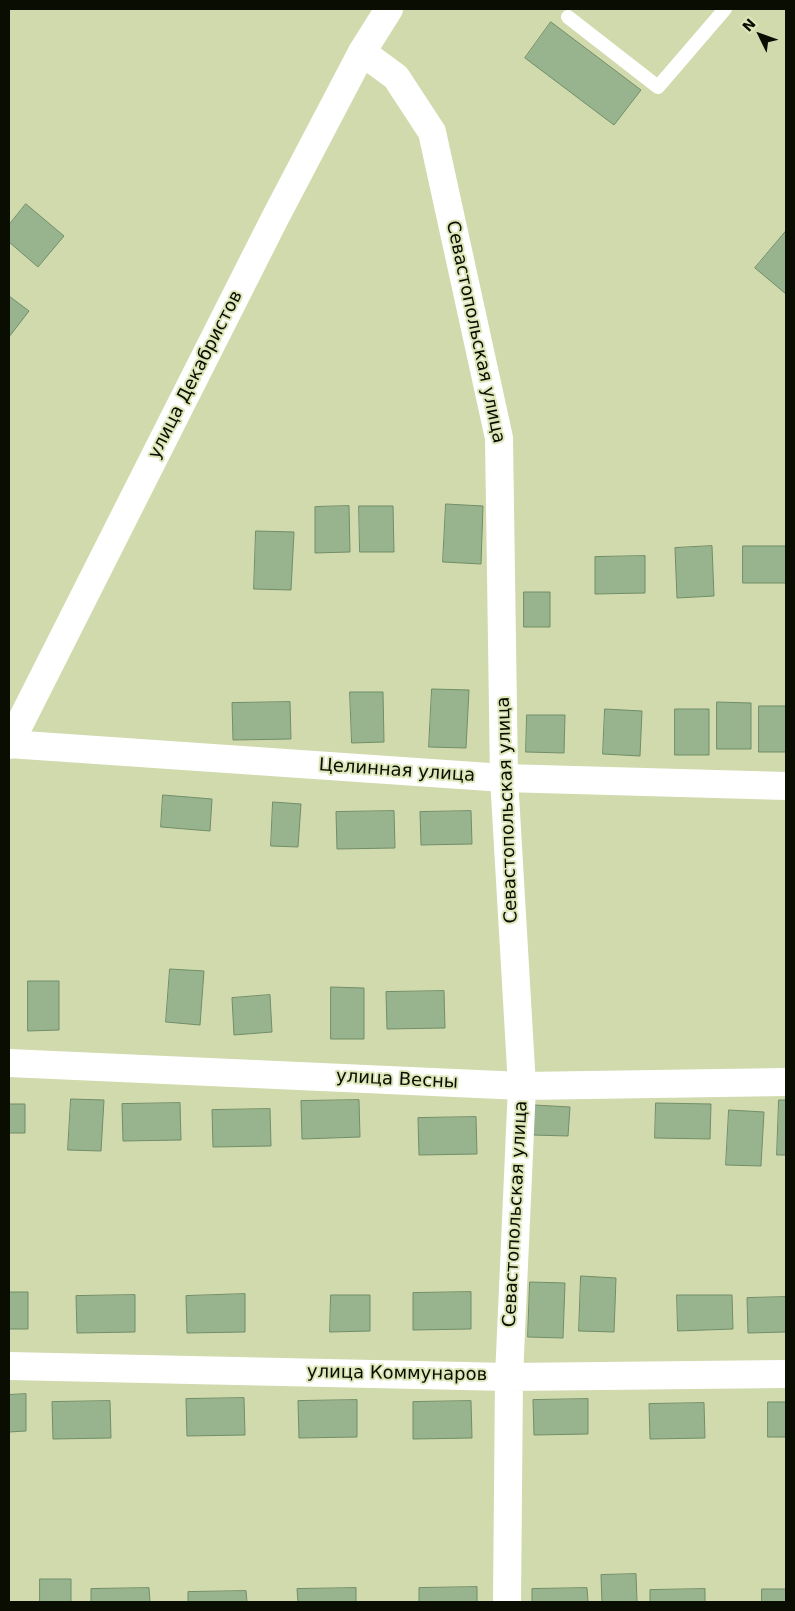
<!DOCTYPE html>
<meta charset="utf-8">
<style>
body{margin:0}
#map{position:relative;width:795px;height:1611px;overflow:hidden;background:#d0daac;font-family:"DejaVu Sans",sans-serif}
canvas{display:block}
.frame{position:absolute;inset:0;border:10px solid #0a0d01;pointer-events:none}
.north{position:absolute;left:735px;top:10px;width:50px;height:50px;-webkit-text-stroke:4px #dde7b9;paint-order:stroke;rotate:312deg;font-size:14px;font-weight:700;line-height:20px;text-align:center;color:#0a0d01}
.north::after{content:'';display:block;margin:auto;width:18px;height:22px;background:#0a0d01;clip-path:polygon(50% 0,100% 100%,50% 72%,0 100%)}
</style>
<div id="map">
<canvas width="795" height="1611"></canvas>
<div class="frame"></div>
<div class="north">N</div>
</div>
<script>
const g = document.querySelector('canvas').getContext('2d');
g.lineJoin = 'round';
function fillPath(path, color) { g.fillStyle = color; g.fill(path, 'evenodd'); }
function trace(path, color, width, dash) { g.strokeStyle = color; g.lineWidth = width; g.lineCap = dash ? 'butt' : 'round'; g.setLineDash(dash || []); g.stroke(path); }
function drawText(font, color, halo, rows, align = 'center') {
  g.font = font + ' "DejaVu Sans",sans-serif'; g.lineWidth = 4; g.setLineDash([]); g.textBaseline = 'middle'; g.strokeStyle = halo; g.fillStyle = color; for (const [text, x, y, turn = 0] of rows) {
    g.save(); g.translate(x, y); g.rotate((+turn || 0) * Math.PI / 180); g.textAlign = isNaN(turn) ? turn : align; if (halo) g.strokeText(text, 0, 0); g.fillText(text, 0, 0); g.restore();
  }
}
const building = new Path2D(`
 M 551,22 L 641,90 L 614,125 L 525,58 Z
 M 26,204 L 64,236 L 38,267 L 9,242 L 9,225 Z
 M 786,231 L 786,294 L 755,268 Z
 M 9,296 L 29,311 L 9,337 Z
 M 446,504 L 483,506 L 481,564 L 443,562 Z
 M 349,506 L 350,552 L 315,553 L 315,507 Z
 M 359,506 L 393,506 L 394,552 L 360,552 Z
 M 256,531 L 294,532 L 291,590 L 254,589 Z
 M 712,546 L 714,596 L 677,598 L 675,548 Z
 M 743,546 L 786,546 L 786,583 L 743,583 Z
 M 645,556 L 645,593 L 595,594 L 595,557 Z
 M 524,592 L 550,592 L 550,627 L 524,627 Z
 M 432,689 L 469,690 L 466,748 L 429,747 Z
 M 350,692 L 383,692 L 384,742 L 352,743 Z
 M 290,702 L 291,739 L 233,740 L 232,703 Z
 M 717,702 L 751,703 L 751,749 L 717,749 Z
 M 759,706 L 786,706 L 786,752 L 759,752 Z
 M 605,709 L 642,711 L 640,756 L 603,754 Z
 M 675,709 L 709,709 L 709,755 L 675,755 Z
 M 527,715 L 565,715 L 564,753 L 526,752 Z
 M 163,795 L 212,799 L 210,831 L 161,827 Z
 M 273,802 L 301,804 L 298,847 L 271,846 Z
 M 394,811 L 395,848 L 337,849 L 336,812 Z
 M 471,811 L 472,844 L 421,845 L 420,812 Z
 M 170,969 L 204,971 L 200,1025 L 166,1022 Z
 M 28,981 L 59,981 L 59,1030 L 28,1031 Z
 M 331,987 L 364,988 L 364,1039 L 331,1039 Z
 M 444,991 L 445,1028 L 387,1029 L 386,992 Z
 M 270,995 L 272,1032 L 234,1035 L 232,998 Z
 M 71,1099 L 104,1100 L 101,1151 L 68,1150 Z
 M 359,1100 L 360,1137 L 302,1139 L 301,1101 Z
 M 779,1100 L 786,1100 L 786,1155 L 777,1155 Z
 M 180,1103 L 181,1140 L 123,1141 L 122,1104 Z
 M 656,1103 L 711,1104 L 710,1139 L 655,1138 Z
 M 9,1104 L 25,1104 L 25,1133 L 9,1133 Z
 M 534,1105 L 570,1107 L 568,1136 L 533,1135 Z
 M 270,1109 L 271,1146 L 213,1147 L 212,1110 Z
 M 729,1110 L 764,1112 L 761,1166 L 726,1165 Z
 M 476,1117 L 477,1154 L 419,1155 L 418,1118 Z
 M 581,1276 L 616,1278 L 614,1332 L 579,1331 Z
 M 530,1282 L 565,1283 L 563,1338 L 528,1337 Z
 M 9,1292 L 28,1292 L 28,1329 L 9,1329 Z
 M 471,1292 L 471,1329 L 413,1330 L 413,1293 Z
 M 245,1294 L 245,1332 L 187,1333 L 186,1296 Z
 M 135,1295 L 135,1332 L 77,1333 L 76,1296 Z
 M 331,1295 L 370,1295 L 370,1331 L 330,1332 Z
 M 677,1295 L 732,1295 L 733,1329 L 678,1331 Z
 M 786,1297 L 786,1332 L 748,1333 L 747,1298 Z
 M 26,1394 L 26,1431 L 9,1432 L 9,1395 Z
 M 244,1398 L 245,1435 L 187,1436 L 186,1399 Z
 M 588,1399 L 588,1434 L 534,1435 L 533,1400 Z
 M 357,1400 L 357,1437 L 299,1438 L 298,1401 Z
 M 110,1401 L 111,1438 L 53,1439 L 52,1402 Z
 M 471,1401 L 472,1438 L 413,1439 L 413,1402 Z
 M 768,1402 L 786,1402 L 786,1437 L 768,1437 Z
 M 704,1403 L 705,1438 L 650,1439 L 649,1404 Z
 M 636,1574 L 637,1602 L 602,1602 L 601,1575 Z
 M 40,1579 L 71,1579 L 71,1602 L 40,1602 Z
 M 477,1587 L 477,1602 L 419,1602 L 419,1588 Z
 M 149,1588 L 150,1602 L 91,1602 L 91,1589 Z
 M 356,1588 L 356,1602 L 298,1602 L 297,1589 Z
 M 587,1588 L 588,1602 L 532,1602 L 532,1589 Z
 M 705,1589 L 705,1602 L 650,1602 L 650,1590 Z
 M 762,1589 L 786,1589 L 786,1602 L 762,1602 Z
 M 246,1591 L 247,1602 L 188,1602 L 188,1592 Z`);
fillPath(building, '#97b48e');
trace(building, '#718d68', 1);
trace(new Path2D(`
 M 568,17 L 658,87 L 725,9`), '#fff', 14);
trace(new Path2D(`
 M 362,52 L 396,77 L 432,132 L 499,438 L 504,778 L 522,1086 L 509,1377 L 507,1602
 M 9,744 L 504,778 L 786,786
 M 9,1063 L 522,1086 L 786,1082
 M 9,1366 L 509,1377 L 786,1374`), '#fff', 28);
trace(new Path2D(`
 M 9,745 L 274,220 L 362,52 L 389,9`), '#fff', 28);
drawText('18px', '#0a0d01', '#dde7b9', [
 ["Севастопольская улица",475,332,78],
 ["улица Декабристов",196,375,-63],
 ["Целинная улица",397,771,4],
 ["Севастопольская улица",508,810,-92],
 ["улица Весны",397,1080,3],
 ["Севастопольская улица",516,1214,-87],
 ["улица Коммунаров",397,1374,1]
]);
</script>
